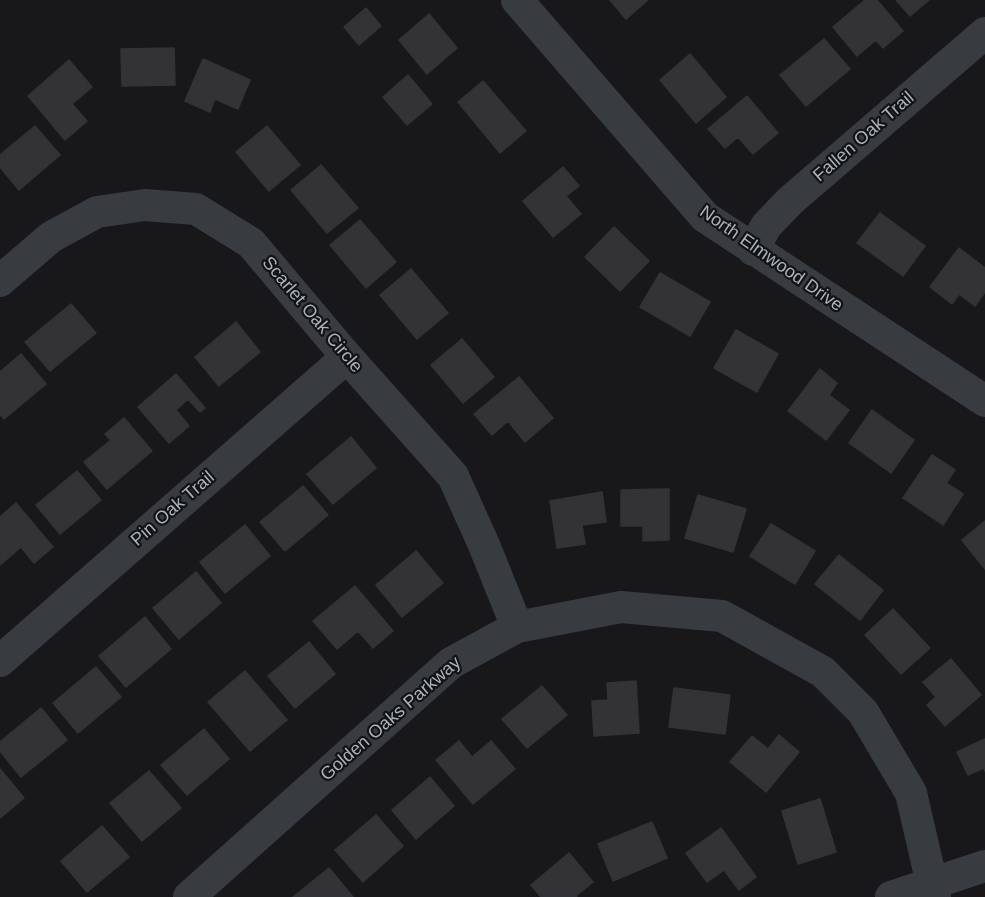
<!DOCTYPE html>
<style>
body{margin:0}
canvas{display:block;background:#18181a}
</style>
<canvas width="985" height="897"></canvas>
<script>
const g = document.querySelector('canvas').getContext('2d');
g.lineJoin = 'round';
function fillPath(path, color) { g.fillStyle = color; g.fill(path, 'evenodd'); }
function trace(path, color, width, dash) { g.strokeStyle = color; g.lineWidth = width; g.lineCap = dash ? 'butt' : 'round'; g.setLineDash(dash || []); g.stroke(path); }
function drawText(font, color, halo, rows, align = 'center') {
  g.font = font + ' Arial,sans-serif'; g.lineWidth = 4.5; g.setLineDash([]); g.textBaseline = 'middle'; g.strokeStyle = halo; g.fillStyle = color; for (const [text, x, y, turn = 0] of rows) {
    g.save(); g.translate(x, y); g.rotate((+turn || 0) * Math.PI / 180); g.textAlign = isNaN(turn) ? turn : align; if (halo) g.strokeText(text, 0, 0); g.fillText(text, 0, 0); g.restore();
  }
}
const building = new Path2D(`
 M 610,0 L 648,0 L 626,19 Z
 M 865,0 L 877,0 L 903,31 L 883,48 L 876,40 L 857,56 L 833,27 Z
 M 896,0 L 929,0 L 910,16 Z
 M 366,8 L 381,26 L 359,45 L 344,27 Z
 M 429,14 L 457,48 L 427,74 L 399,40 Z
 M 824,39 L 850,69 L 806,106 L 780,75 Z
 M 174,48 L 175,85 L 122,86 L 121,49 Z
 M 690,54 L 726,97 L 696,123 L 660,80 Z
 M 203,59 L 250,80 L 238,109 L 215,99 L 210,112 L 185,101 Z
 M 69,60 L 92,87 L 72,104 L 87,121 L 65,140 L 28,96 Z
 M 408,75 L 432,104 L 407,125 L 383,97 Z
 M 483,81 L 526,131 L 500,153 L 458,102 Z
 M 747,96 L 778,133 L 753,154 L 738,137 L 725,148 L 708,129 Z
 M 35,126 L 60,155 L 19,190 L 0,167 L 0,155 Z
 M 267,126 L 300,165 L 269,191 L 236,152 Z
 M 321,165 L 358,208 L 327,233 L 291,190 Z
 M 563,167 L 579,186 L 566,196 L 581,214 L 553,237 L 523,201 Z
 M 880,213 L 925,246 L 903,276 L 857,243 Z
 M 360,220 L 396,262 L 366,288 L 330,245 Z
 M 614,227 L 649,261 L 620,291 L 585,257 Z
 M 959,248 L 985,268 L 985,292 L 975,306 L 959,294 L 952,304 L 930,287 Z
 M 411,269 L 448,313 L 417,339 L 380,295 Z
 M 660,273 L 710,302 L 690,336 L 640,307 Z
 M 71,304 L 96,333 L 50,371 L 25,342 Z
 M 236,322 L 260,352 L 219,386 L 195,357 Z
 M 736,330 L 778,354 L 757,392 L 714,368 Z
 M 462,339 L 494,377 L 463,403 L 431,365 Z
 M 21,354 L 46,384 L 4,419 L 0,414 L 0,372 Z
 M 820,369 L 837,383 L 829,395 L 849,410 L 826,440 L 788,411 Z
 M 176,374 L 205,408 L 200,412 L 188,399 L 176,410 L 189,426 L 169,443 L 138,407 Z
 M 519,377 L 553,418 L 525,442 L 508,421 L 492,435 L 474,414 Z
 M 872,410 L 914,440 L 891,473 L 849,443 Z
 M 124,418 L 152,451 L 107,489 L 84,462 L 111,440 L 105,434 Z
 M 351,437 L 376,468 L 333,504 L 307,474 Z
 M 932,455 L 955,470 L 946,483 L 963,494 L 943,525 L 903,498 Z
 M 77,471 L 101,500 L 60,534 L 36,505 Z
 M 303,486 L 328,515 L 285,551 L 260,522 Z
 M 669,489 L 669,540 L 643,541 L 643,526 L 621,526 L 621,490 Z
 M 602,492 L 606,522 L 582,525 L 585,544 L 557,548 L 550,501 Z
 M 698,495 L 746,509 L 733,552 L 685,538 Z
 M 16,503 L 53,547 L 34,563 L 21,547 L 0,565 L 0,517 Z
 M 985,521 L 985,569 L 962,540 Z
 M 771,524 L 815,551 L 795,584 L 750,556 Z
 M 245,525 L 270,556 L 225,593 L 200,562 Z
 M 416,551 L 443,583 L 402,617 L 376,585 Z
 M 839,555 L 883,590 L 860,620 L 815,584 Z
 M 196,572 L 221,603 L 179,639 L 153,608 Z
 M 355,586 L 393,631 L 373,648 L 358,631 L 337,649 L 313,621 Z
 M 893,609 L 930,648 L 901,674 L 865,635 Z
 M 145,617 L 171,649 L 126,687 L 99,656 Z
 M 309,642 L 335,674 L 295,708 L 268,676 Z
 M 951,659 L 981,695 L 945,726 L 927,705 L 936,697 L 923,682 Z
 M 96,667 L 121,697 L 78,733 L 53,703 Z
 M 245,671 L 287,720 L 250,751 L 208,702 Z
 M 636,681 L 639,733 L 594,736 L 592,701 L 608,700 L 607,683 Z
 M 542,686 L 567,715 L 527,748 L 502,719 Z
 M 674,688 L 730,695 L 725,734 L 669,727 Z
 M 41,708 L 67,740 L 21,777 L 0,751 L 0,742 Z
 M 204,729 L 229,759 L 187,795 L 161,765 Z
 M 779,735 L 799,752 L 766,792 L 730,762 L 752,736 L 768,749 Z
 M 985,739 L 985,771 L 984,768 L 968,775 L 957,752 Z
 M 459,741 L 472,757 L 491,741 L 515,769 L 473,804 L 436,760 Z
 M 0,769 L 24,798 L 0,818 Z
 M 149,771 L 181,808 L 142,841 L 110,803 Z
 M 430,777 L 454,806 L 416,839 L 392,810 Z
 M 820,799 L 836,852 L 798,864 L 782,811 Z
 M 376,815 L 403,846 L 363,882 L 335,850 Z
 M 652,822 L 667,858 L 613,881 L 598,844 Z
 M 102,826 L 129,857 L 87,892 L 61,861 Z
 M 721,828 L 756,877 L 739,890 L 724,870 L 707,882 L 686,853 Z
 M 569,853 L 593,882 L 576,896 L 577,897 L 541,897 L 531,885 Z
 M 329,868 L 353,897 L 293,897 Z`);
fillPath(building, '#333336');
trace(building, '#323336', 1.5);
trace(new Path2D(`
 M 517,0 L 705,217 L 985,401
 M 753,250 L 766,226 L 790,201 L 985,33
 M 0,281 L 51,237 L 97,212 L 145,205 L 196,209 L 251,243 L 347,357 L 453,476 L 484,545 L 517,627
 M 0,661 L 347,357
 M 189,897 L 451,663 L 517,627 L 621,607 L 722,616 L 823,672 L 863,712 L 911,793 L 935,897
 M 891,897 L 985,866`), '#383b40', 32);
drawText('18px', '#a9b3bb', '#131315', [
 ["Fallen Oak Trail",864,137,-41],
 ["North Elmwood Drive",771,259,35],
 ["Scarlet Oak Circle",312,315,50],
 ["Pin Oak Trail",173,509,-41],
 ["Golden Oaks Parkway",391,719,-41]
]);
</script>
